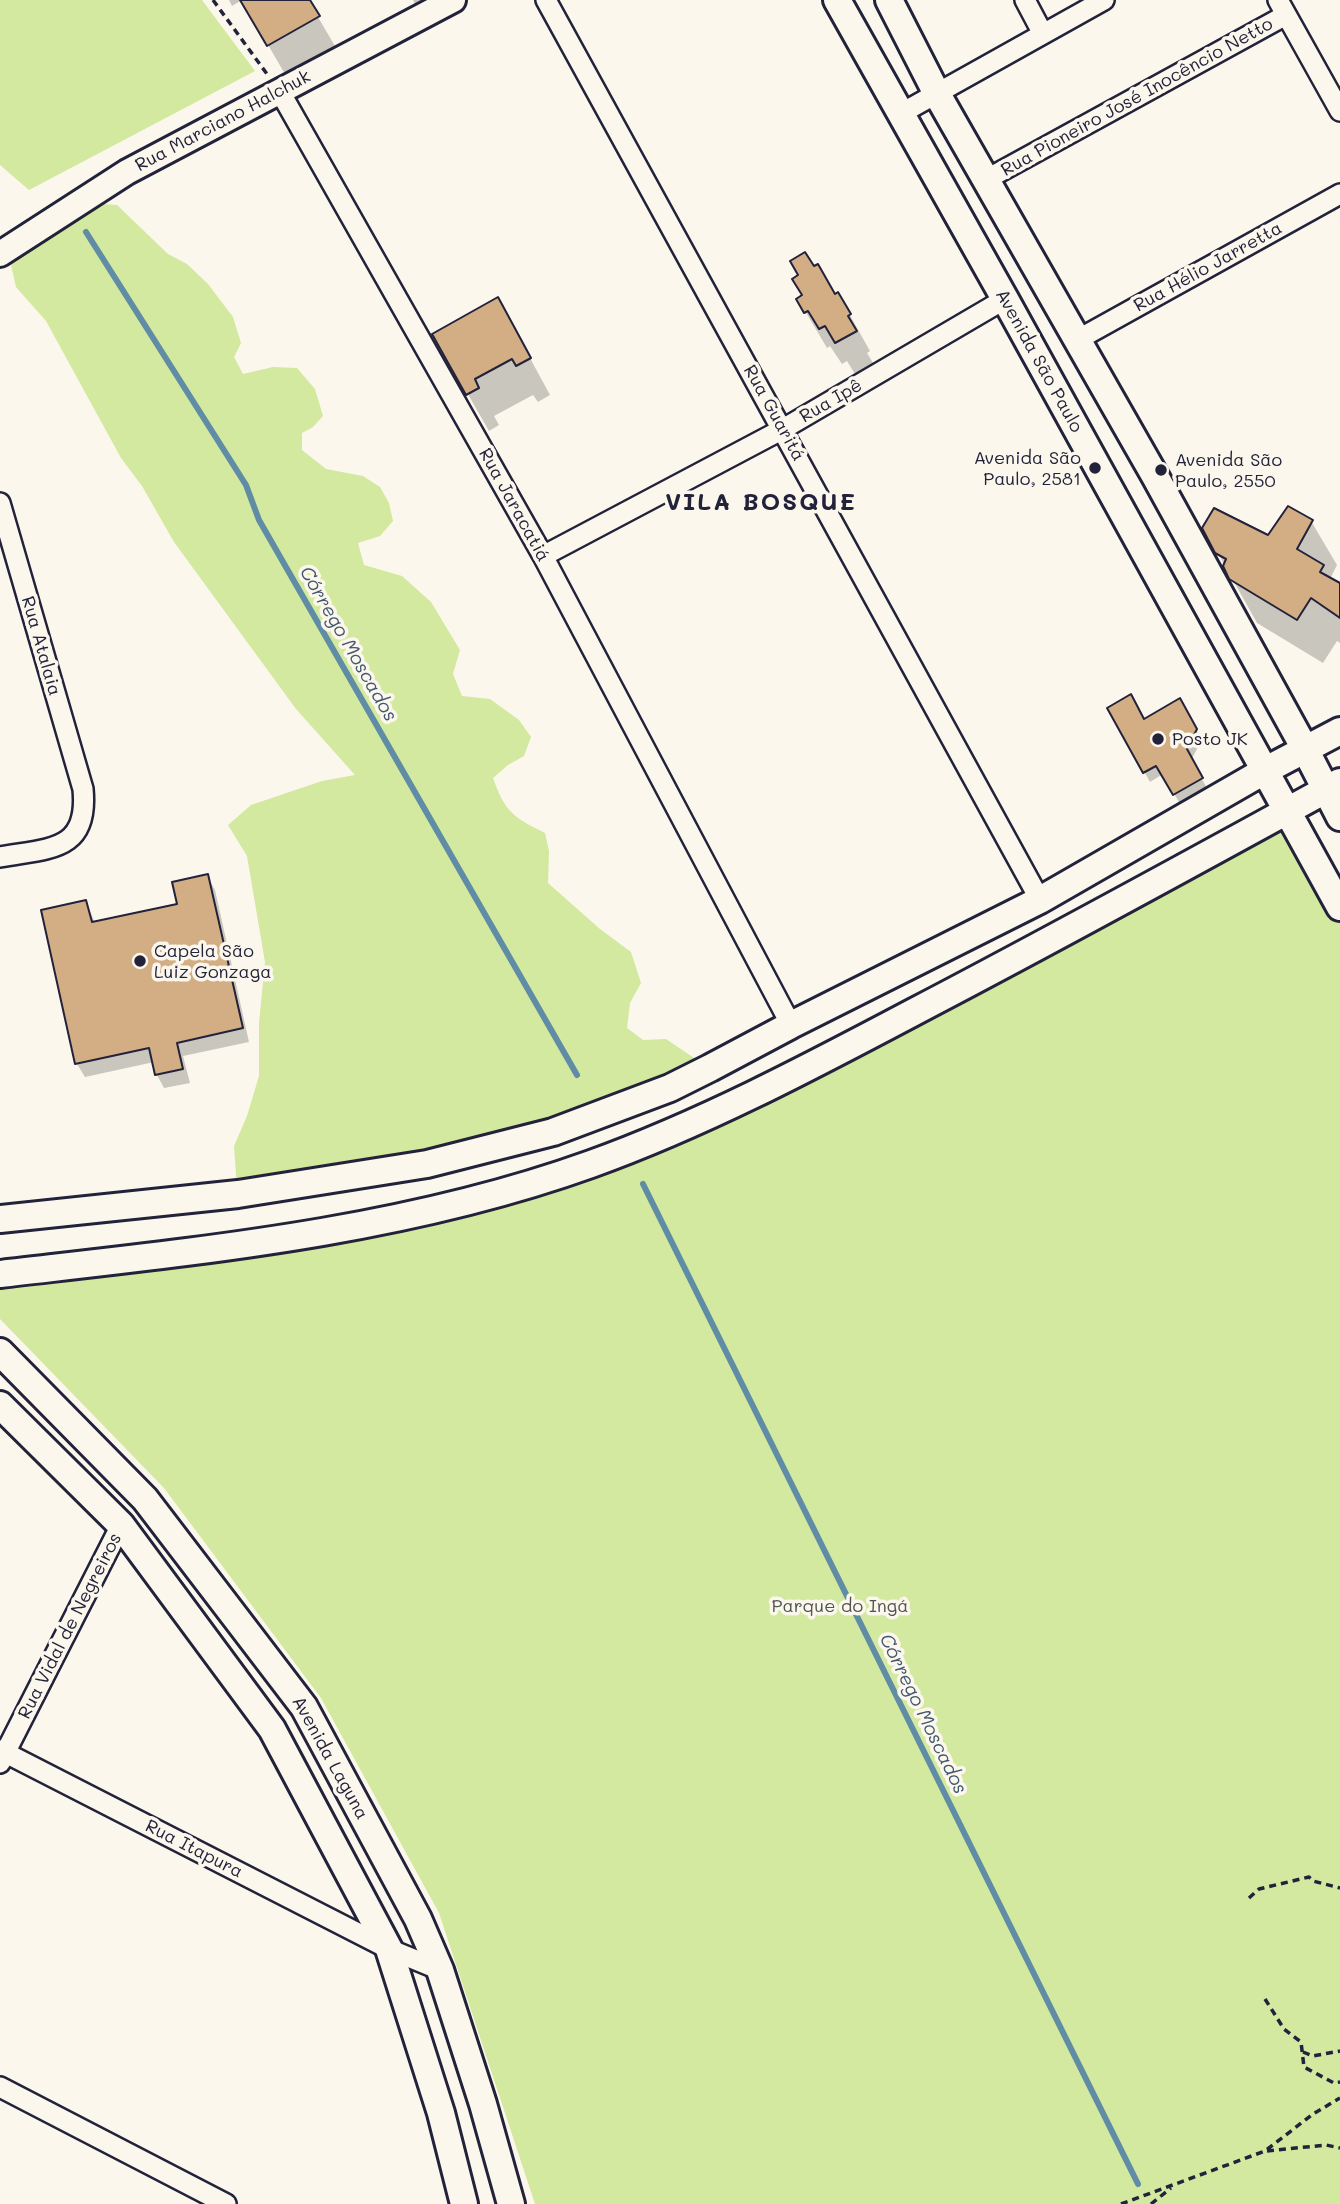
<!DOCTYPE html>
<meta charset="utf-8">
<style>
body{margin:0}
canvas{display:block;background:#fbf7ec}
</style>
<canvas width="1340" height="2204"></canvas>
<script>
const g = document.querySelector('canvas').getContext('2d');
g.lineJoin = 'round';
function fillPath(path, color) { g.fillStyle = color; g.fill(path, 'evenodd'); }
function trace(path, color, width, dash) { g.strokeStyle = color; g.lineWidth = width; g.lineCap = dash ? 'butt' : 'round'; g.setLineDash(dash || []); g.stroke(path); }
function drawText(font, color, halo, rows, align = 'center') {
  g.font = font + ' Mali,sans-serif'; g.lineWidth = 7; g.setLineDash([]); g.textBaseline = 'middle'; g.strokeStyle = halo; g.fillStyle = color; for (const [text, x, y, turn = 0] of rows) {
    g.save(); g.translate(x, y); g.rotate((+turn || 0) * Math.PI / 180); g.textAlign = isNaN(turn) ? turn : align; if (halo) g.strokeText(text, 0, 0); g.fillText(text, 0, 0); g.restore();
  }
}
fillPath(new Path2D(`
 M 0,0 L 202,0 L 255,71 L 29,190 L 0,165 Z
 M 102,204 L 117,205 L 168,254 L 187,264 L 208,284 L 233,317 L 241,343 L 234,357 L 243,374 L 273,367 L 297,368 L 315,389 L 323,416 L 313,427 L 302,433 L 302,450 L 326,469 L 363,476 L 380,487 L 389,503 L 393,521 L 380,536 L 358,543 L 364,565 L 402,576 L 431,602 L 460,650 L 453,674 L 462,696 L 490,699 L 519,720 L 531,737 L 524,756 L 508,765 L 493,778 C 505,812 513,817 545,833 L 549,851 L 548,883 L 600,929 L 631,952 L 641,983 L 630,1003 L 627,1028 L 643,1040 L 666,1039 L 709,1068 L 552,1129 L 237,1189 L 234,1146 L 247,1116 L 259,1076 L 259,1023 L 265,962 L 247,856 L 228,825 L 251,805 L 322,781 L 355,775 L 296,709 L 174,542 L 142,486 L 121,458 L 46,321 L 16,287 L 11,265 L 29,248 Z
 M 1286,819 L 1340,919 L 1340,2204 L 535,2204 L 439,1913 L 321,1698 L 164,1488 L 0,1319 L 0,1283 L 588,1168 Z`), '#d2e99f');
fillPath(new Path2D(`
 M 229,0 L 308,0 L 339,53 L 289,81 L 242,0 L 232,6 Z
 M 413,0 L 433,0 L 418,9 Z
 M 838,294 L 870,351 L 867,353 L 876,368 L 858,379 L 847,361 L 842,364 L 830,346 L 827,348 L 798,299 Z
 M 434,335 L 518,336 L 550,395 L 538,402 L 533,395 L 494,416 L 499,425 L 489,431 Z
 M 1311,521 L 1337,565 L 1330,579 L 1340,585 L 1340,643 L 1337,641 L 1323,663 L 1257,623 L 1204,528 L 1268,537 Z
 M 1180,701 L 1202,740 L 1191,760 L 1207,788 L 1180,804 L 1163,774 L 1150,782 L 1109,708 L 1144,721 Z
 M 207,876 L 215,890 L 249,1042 L 183,1056 L 190,1083 L 164,1088 L 157,1075 L 154,1062 L 85,1077 L 77,1064 L 43,911 L 86,902 L 95,923 L 179,905 Z`), '#0003');
trace(new Path2D(`
 M 86,232 L 246,485 L 259,520 L 577,1075
 M 643,1184 L 1138,2184`), '#608da5', 6);
const building = new Path2D(`
 M 240,0 L 310,0 L 320,16 L 267,46 Z
 M 805,252 L 814,266 L 818,264 L 835,294 L 838,292 L 851,314 L 848,316 L 857,331 L 835,343 L 825,326 L 819,329 L 808,311 L 804,313 L 796,299 L 802,295 L 792,279 L 798,275 L 790,261 Z
 M 498,297 L 531,358 L 516,366 L 512,359 L 475,379 L 479,388 L 466,395 L 432,334 Z
 M 1288,506 L 1313,520 L 1297,549 L 1324,565 L 1320,572 L 1340,583 L 1340,618 L 1311,598 L 1297,620 L 1229,579 L 1223,566 L 1226,559 L 1215,553 L 1202,528 L 1214,508 L 1268,535 Z
 M 1131,694 L 1144,719 L 1180,698 L 1197,729 L 1187,749 L 1203,778 L 1173,795 L 1156,766 L 1143,773 L 1107,708 Z
 M 208,874 L 243,1028 L 177,1043 L 183,1069 L 155,1075 L 149,1048 L 75,1064 L 41,910 L 86,900 L 92,922 L 177,904 L 172,882 Z`);
fillPath(building, '#d3ae85');
trace(building, '#22223b', 2);
const minor = new Path2D(`
 M 546,0 L 1040,900
 M 1025,0 L 1043,34
 M 1278,0 L 1340,111
 M 279,90 L 543,556 L 791,1025
 M 900,114 L 1104,0
 M 987,179 L 1286,15
 M 1077,340 L 1340,194
 M 0,503 L 83,789 C 89,852 49,848 0,857
 M 543,556 L 783,429 L 1005,299
 M 0,1750 L 389,1949 L 440,1970
 M 0,1763 L 121,1525
 M 0,2087 L 226,2204`);
const tertiary = new Path2D(`
 M 0,254 L 127,172 L 453,0`);
const secondary = new Path2D(`
 M 837,0 L 1005,299 L 1340,907
 M 889,0 L 937,94 L 1155,476 L 1305,749 L 1340,817
 M 0,1219 L 238,1194 L 427,1164 L 553,1132 L 670,1088 L 710,1068 L 791,1025 L 1040,900 L 1266,770 L 1340,731
 M 0,1274 C 198,1251 402,1232 591,1164 C 702,1124 808,1068 912,1013 C 1056,938 1198,860 1340,782
 M 0,1352 L 145,1499 L 304,1707 L 418,1919 L 440,1970 L 483,2104 L 511,2204
 M 0,1405 L 121,1525 L 272,1729 L 389,1949 L 441,2113 L 464,2204`);
trace(minor, '#22223b', 24);
trace(tertiary, '#22223b', 30);
trace(secondary, '#22223b', 32);
trace(new Path2D(`
 M 213,0 L 267,74
 M 1249,1898 L 1259,1889 L 1309,1877 L 1313,1881 L 1340,1888
 M 1265,1999 L 1284,2029 L 1301,2042 L 1304,2067 L 1334,2083 L 1340,2082
 M 1303,2052 L 1313,2056 L 1340,2051
 M 1267,2151 L 1326,2145 L 1340,2148
 M 1121,2204 L 1265,2151 L 1313,2114 L 1340,2098
 M 1151,2204 L 1171,2188`), '#22223b', 3.5, [7, 5]);
trace(minor, '#fbf7ec', 19);
trace(tertiary, '#fbf7ec', 24);
trace(secondary, '#fbf7ec', 26);
for (const [x, y, r, color] of [
 [1095,468,7,"#22223b"],
 [1161,470,7,"#22223b"],
 [1158,739,7,"#22223b"],
 [140,961,7,"#22223b"]
]) { const dot = new Path2D(); dot.arc(x, y, r, 0, 2 * Math.PI); g.fillStyle = color; g.fill(dot); trace(dot, '#fbf7ec', 2.5); }
drawText('18px', '#22223b', '#fbf7ec', [
 ["Rua Pioneiro José Inocêncio Netto",1137,97,-29],
 ["Rua Marciano Halchuk",223,121,-28],
 ["Rua Hélio Jarretta",1208,267,-29],
 ["Avenida São Paulo",1039,361,61],
 ["Rua Ipê",831,401,-30],
 ["Rua Guaritá",774,413,61],
 ["Rua Jaracatiá",514,505,61],
 ["Rua Atalaia",41,646,74],
 ["Rua Vidal de Negreiros",70,1626,-63],
 ["Avenida Laguna",330,1758,61],
 ["Rua Itapura",194,1849,27]
]);
drawText('18px', '#22223b', '#fbf7ec', [
 ["Avenida São",1081,458,"right"],
 ["Paulo, 2581",1081,479,"right"],
 ["Avenida São",1175,460],
 ["Paulo, 2550",1175,481],
 ["Posto JK",1172,739],
 ["Capela São",154,951],
 ["Luiz Gonzaga",154,972]
], 'left');
drawText('18px', '#4e5454', '#fbf7ec', [
 ["Parque do Ingá",840,1606]
]);
drawText('italic 19px', '#415770', '#fbf7ec', [
 ["Córrego Moscados",348,644,60],
 ["Córrego Moscados",923,1714,64]
]);
g.letterSpacing = '2px';
drawText('bold 24px', '#22223b', '#fbf7ec', [
 ["VILA BOSQUE",761,503]
]);
g.letterSpacing = '0px';
</script>
